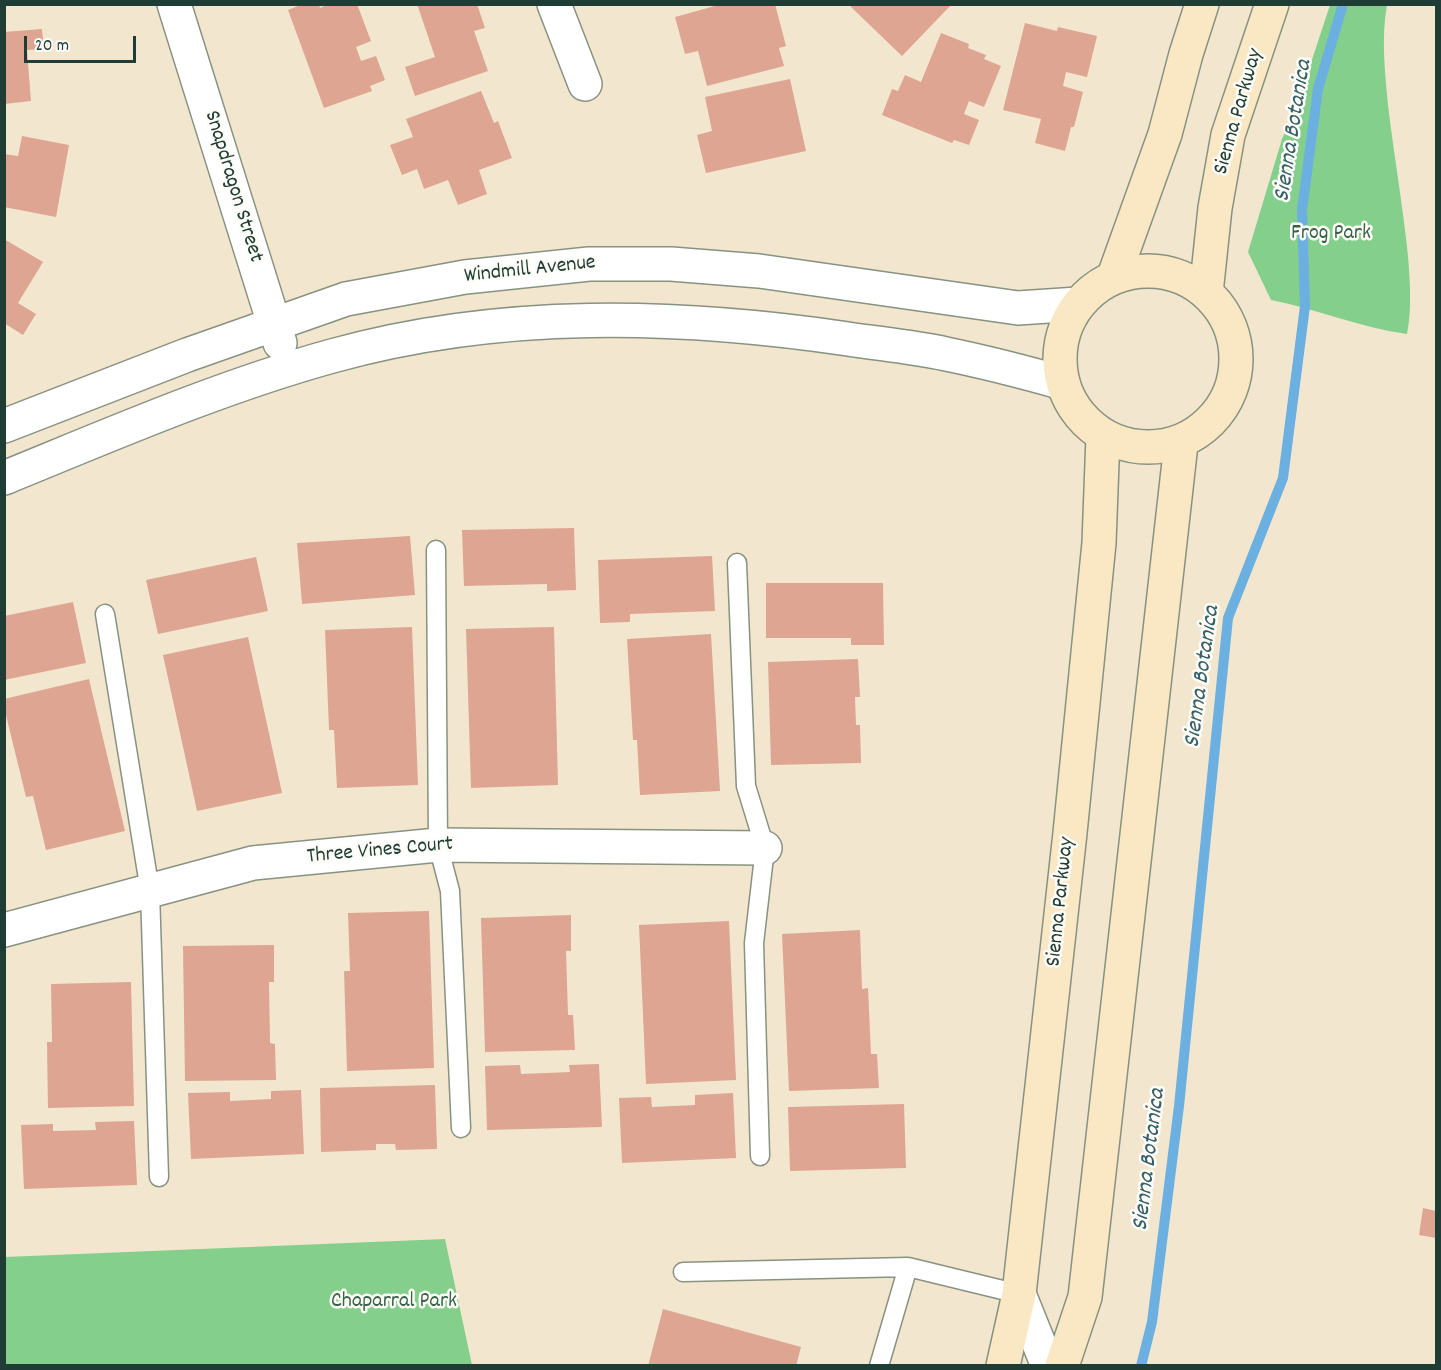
<!DOCTYPE html>
<style>
body{margin:0}
#map{position:relative;width:1441px;height:1370px;overflow:hidden;background:#f2e7ce;font-family:Dekko,sans-serif}
canvas{display:block}
.frame{position:absolute;inset:0;border:6px solid #1f3d34;pointer-events:none}
.scale{position:absolute;left:24px;top:36px;width:112px;height:27px;box-sizing:border-box;border:3px solid #1f3d34;border-top:0;padding-left:8px;font-size:18px;line-height:21px;white-space:nowrap;color:#1f3d34;-webkit-text-stroke:4px #fdfcf7;paint-order:stroke}
</style>
<div id="map">
<canvas width="1441" height="1370"></canvas>
<div class="frame"></div>
<div class="scale">20 m</div>
</div>
<script>
const g = document.querySelector('canvas').getContext('2d');
g.lineJoin = 'round';
function fillPath(path, color) { g.fillStyle = color; g.fill(path, 'evenodd'); }
function trace(path, color, width, dash) { g.strokeStyle = color; g.lineWidth = width; g.lineCap = dash ? 'butt' : 'round'; g.setLineDash(dash || []); g.stroke(path); }
function drawText(font, color, halo, rows, align = 'center') {
  g.font = font + ' Dekko,sans-serif'; g.lineWidth = 5; g.setLineDash([]); g.textBaseline = 'middle'; g.strokeStyle = halo; g.fillStyle = color; for (const [text, x, y, turn = 0] of rows) {
    g.save(); g.translate(x, y); g.rotate((+turn || 0) * Math.PI / 180); g.textAlign = isNaN(turn) ? turn : align; if (halo) g.strokeText(text, 0, 0); g.fillText(text, 0, 0); g.restore();
  }
}
fillPath(new Path2D(`
 M 1330,5 L 1387,5 C 1381,38 1385,72 1388,105 C 1394,156 1403,206 1408,256 C 1410,281 1412,310 1407,334 C 1362,328 1317,309 1271,300 L 1248,252 L 1282,139 L 1302,90 Z
 M 445,1239 L 472,1365 L 5,1365 L 5,1257 Z`), '#84cf8c');
trace(new Path2D(`
 M 1141,1366 L 1152,1322 L 1179,1106 L 1228,618 L 1283,478 L 1305,306 L 1302,210 L 1318,89 L 1343,4`), '#6bb0e1', 10);
fillPath(new Path2D(`
 M 303,4 L 319,4 L 320,8 L 329,4 L 357,4 L 371,41 L 356,47 L 361,61 L 376,56 L 385,80 L 370,86 L 372,91 L 324,108 L 288,10 Z
 M 417,4 L 477,4 L 485,28 L 474,31 L 488,71 L 415,96 L 405,67 L 435,57 Z
 M 722,4 L 775,4 L 786,46 L 779,48 L 784,66 L 707,86 L 698,51 L 685,54 L 675,17 Z
 M 852,4 L 952,4 L 902,56 L 851,7 Z
 M 1025,23 L 1057,31 L 1058,27 L 1097,36 L 1087,77 L 1066,72 L 1063,86 L 1083,92 L 1074,127 L 1071,127 L 1065,151 L 1035,143 L 1041,119 L 1003,110 Z
 M 42,29 L 44,49 L 27,50 L 31,101 L 4,104 L 4,32 Z
 M 941,33 L 969,44 L 968,48 L 986,55 L 984,59 L 1001,66 L 984,107 L 969,101 L 964,114 L 979,120 L 969,145 L 954,140 L 952,143 L 882,115 L 892,89 L 898,91 L 905,75 L 921,82 Z
 M 790,79 L 806,151 L 706,173 L 697,135 L 712,131 L 705,97 Z
 M 481,91 L 494,123 L 498,121 L 512,158 L 479,170 L 487,194 L 458,205 L 448,180 L 424,189 L 417,169 L 402,175 L 390,145 L 413,137 L 406,119 Z
 M 22,136 L 69,145 L 56,217 L 4,207 L 4,154 L 18,156 Z
 M 4,239 L 43,262 L 18,303 L 36,314 L 23,335 L 4,323 Z
 M 574,528 L 576,590 L 547,591 L 547,584 L 464,586 L 462,530 Z
 M 410,536 L 415,595 L 302,604 L 297,543 Z
 M 712,556 L 715,611 L 630,614 L 630,622 L 600,623 L 598,560 Z
 M 256,557 L 268,611 L 158,634 L 146,580 Z
 M 766,583 L 883,583 L 884,645 L 851,645 L 851,638 L 766,638 Z
 M 73,602 L 86,663 L 4,680 L 4,616 Z
 M 412,627 L 418,785 L 337,788 L 334,730 L 329,730 L 325,630 Z
 M 554,627 L 558,785 L 471,788 L 466,629 Z
 M 711,634 L 720,791 L 640,795 L 637,740 L 633,740 L 627,639 Z
 M 248,637 L 282,793 L 197,811 L 163,655 Z
 M 858,659 L 860,697 L 855,697 L 856,725 L 860,725 L 861,763 L 771,765 L 768,662 Z
 M 89,679 L 125,831 L 46,850 L 33,796 L 26,797 L 4,707 L 4,699 Z
 M 429,911 L 434,1068 L 347,1071 L 344,971 L 350,971 L 348,913 Z
 M 571,915 L 571,951 L 566,951 L 568,1015 L 573,1015 L 575,1050 L 485,1052 L 481,918 Z
 M 729,921 L 736,1080 L 646,1084 L 639,925 Z
 M 860,930 L 862,989 L 868,988 L 871,1054 L 877,1054 L 879,1088 L 789,1091 L 782,934 Z
 M 274,945 L 274,982 L 269,982 L 270,1043 L 275,1044 L 276,1080 L 185,1081 L 183,946 Z
 M 131,982 L 134,1106 L 48,1108 L 47,1042 L 52,1042 L 51,984 Z
 M 599,1064 L 602,1127 L 487,1130 L 485,1066 L 520,1065 L 521,1074 L 570,1072 L 569,1065 Z
 M 435,1085 L 437,1149 L 396,1150 L 395,1144 L 376,1144 L 376,1150 L 321,1152 L 320,1088 Z
 M 301,1090 L 304,1154 L 191,1159 L 188,1093 L 230,1092 L 230,1101 L 271,1099 L 271,1091 Z
 M 733,1093 L 736,1158 L 622,1163 L 619,1098 L 651,1097 L 652,1107 L 695,1105 L 695,1095 Z
 M 904,1104 L 906,1168 L 790,1171 L 788,1107 Z
 M 134,1121 L 137,1185 L 24,1189 L 21,1125 L 53,1124 L 53,1131 L 96,1130 L 95,1122 Z
 M 1423,1208 L 1436,1211 L 1436,1238 L 1419,1235 Z
 M 663,1309 L 801,1347 L 796,1366 L 648,1366 Z`), '#dea592');
const service = new Path2D(`
 M 436,550 L 438,845 L 450,891 L 461,1128
 M 737,563 L 746,786 L 765,848 L 754,943 L 760,1156
 M 105,614 L 150,891 L 159,1177
 M 683,1272 L 908,1267
 M 879,1366 L 908,1267 L 1019,1294`);
const minor = new Path2D(`
 M 554,4 L 585,84
 M 4,930 L 253,863 L 438,845 L 765,848`);
const tertiary = new Path2D(`
 M 174,4 L 280,343
 M 4,426 L 187,355 L 346,299 L 465,277 L 589,264 L 671,264 L 759,271 L 1018,308 L 1078,304
 M 4,478 C 112,434 220,387 332,356 C 501,309 677,314 848,339 C 881,344 914,347 946,354 C 985,362 1024,372 1063,383
 M 1019,1294 L 1048,1366`);
const secondary = new Path2D(`
 M1060 359a88 88 0 1 1 176 0a88 88 0 1 1-176 0Z
 M 1114,276 L 1165,134 L 1186,54 L 1202,4
 M 1206,293 L 1215,208 L 1228,135 L 1272,4
 M 1003,1366 L 1019,1294 L 1070,833 L 1099,543 L 1103,436
 M 1062,1366 L 1085,1297 L 1181,444`);
trace(service, '#889281', 21);
trace(minor, '#889281', 36);
trace(tertiary, '#889281', 36);
trace(secondary, '#889281', 36);
trace(service, '#fff', 18);
trace(minor, '#fff', 33);
trace(tertiary, '#fff', 33);
trace(secondary, '#fae7c3', 33);
drawText('22px', '#1f3d34', '#fdfcf7', [
 ["Sienna Parkway",1240,112,-74],
 ["Snapdragon Street",232,187,73],
 ["Windmill Avenue",530,271,-6],
 ["Three Vines Court",380,852,-5],
 ["Sienna Parkway",1062,902,-84]
]);
drawText('22px', '#38624a', '#fdfcf7', [
 ["Frog Park",1331,235],
 ["Chaparral Park",394,1303]
]);
drawText('italic 24px', '#366068', '#fdfcf7', [
 ["Sienna Botanica",1295,131,-81],
 ["Sienna Botanica",1204,677,-82],
 ["Sienna Botanica",1151,1160,-83]
]);
</script>
